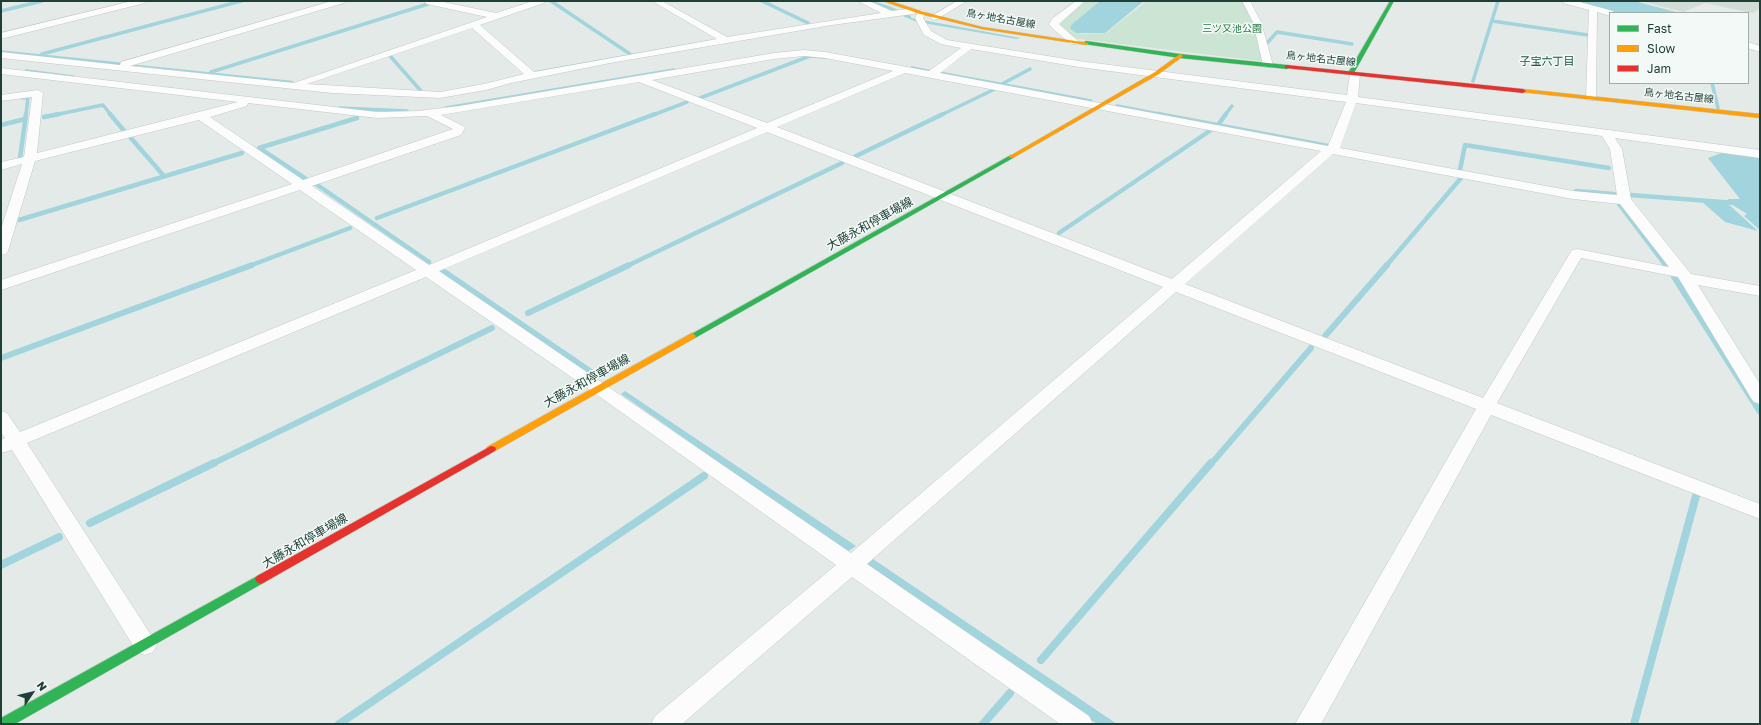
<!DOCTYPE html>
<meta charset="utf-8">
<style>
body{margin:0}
#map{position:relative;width:1761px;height:725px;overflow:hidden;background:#e4eae7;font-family:"Golos Text",sans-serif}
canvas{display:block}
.frame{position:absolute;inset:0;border:2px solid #204037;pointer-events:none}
.legend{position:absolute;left:1609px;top:12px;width:140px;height:72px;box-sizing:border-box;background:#f2f9f6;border:1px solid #9eafaa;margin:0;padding:5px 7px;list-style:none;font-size:12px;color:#204037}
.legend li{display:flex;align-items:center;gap:8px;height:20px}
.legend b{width:20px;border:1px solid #9eafaa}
.north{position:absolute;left:12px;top:673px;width:40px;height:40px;-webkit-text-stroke:3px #f2f9f6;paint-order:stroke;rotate:55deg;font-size:11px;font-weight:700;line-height:16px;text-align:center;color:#204037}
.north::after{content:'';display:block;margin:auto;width:14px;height:18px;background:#204037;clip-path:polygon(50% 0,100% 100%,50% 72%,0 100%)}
</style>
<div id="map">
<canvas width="1761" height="725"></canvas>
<div class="frame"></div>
<ul class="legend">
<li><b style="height:5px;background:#30b455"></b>Fast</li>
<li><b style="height:5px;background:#ff9f0a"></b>Slow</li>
<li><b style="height:5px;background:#e5322d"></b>Jam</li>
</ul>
<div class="north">N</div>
</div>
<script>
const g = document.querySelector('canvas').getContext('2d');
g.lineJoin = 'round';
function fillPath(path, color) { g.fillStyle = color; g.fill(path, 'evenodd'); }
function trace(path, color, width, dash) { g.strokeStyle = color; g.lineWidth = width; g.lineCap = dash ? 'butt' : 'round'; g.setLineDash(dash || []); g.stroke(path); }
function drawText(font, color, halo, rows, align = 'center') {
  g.font = font + ' "Golos Text","Noto Sans JP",sans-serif'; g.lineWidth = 3; g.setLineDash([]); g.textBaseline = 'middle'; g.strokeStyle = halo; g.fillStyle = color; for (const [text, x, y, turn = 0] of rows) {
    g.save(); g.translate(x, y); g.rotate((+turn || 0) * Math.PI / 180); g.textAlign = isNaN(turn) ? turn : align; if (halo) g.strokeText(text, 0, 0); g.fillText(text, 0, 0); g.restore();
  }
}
fillPath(new Path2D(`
 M 1641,1 L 1760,1 L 1760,9 L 1752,13 L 1705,3 L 1683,12 Z`), '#d1dcd7');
fillPath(new Path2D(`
 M 1083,1 L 1100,1 L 1071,25 L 1070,30 L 1082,34 L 1106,33 L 1147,1 L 1249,1 L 1269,62 L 1072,38 L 1059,28 L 1059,20 Z`), '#cce4d3');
fillPath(new Path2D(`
 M 867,1 C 881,1 898,10 911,16 L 911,18 L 1020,38 L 1017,39 L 917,22 Z
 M 1100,1 L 1144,1 L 1105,33 L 1077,33 L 1070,29 L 1071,25 Z
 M 1571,1 L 1634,1 L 1680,13 L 1616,13 Z
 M 715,39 L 717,40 L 537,72 L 535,71 Z
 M 130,64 L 294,81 L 290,83 L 127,65 Z
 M 1721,153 L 1760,158 L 1760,230 L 1744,216 L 1747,214 L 1728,202 L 1728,199 L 1740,199 L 1708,158 Z
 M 1701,201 L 1726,202 L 1758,231 L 1725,222 Z
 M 625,391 L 856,546 L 847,552 L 621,394 Z
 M 873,559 L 1117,724 L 1097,724 L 864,567 Z`), '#a1d4dc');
trace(new Path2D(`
 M 551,1 L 630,54
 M 762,1 L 808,23
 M 1,11 L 42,1
 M 1492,21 L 1588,35
 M 1268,42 L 1277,32 L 1352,44
 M 1,52 L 119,64
 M 42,54 L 241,1
 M 391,57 L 421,91
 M 912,68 L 932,72
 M 26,71 L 73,77
 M 211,72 L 428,4
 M 939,73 L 1091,101
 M 1473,81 L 1498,1
 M 1712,83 L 1718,108
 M 1002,84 L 1030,69
 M 22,98 L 28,97 L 26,115
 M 700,98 L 810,56 L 825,57
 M 1117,106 L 1164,115
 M 339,108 L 407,111
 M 446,108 L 674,70
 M 54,115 L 103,105 L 111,115
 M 653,115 L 687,102
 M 941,115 L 995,89
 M 1225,115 L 1232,106`), '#a1d4dc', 3.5);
trace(new Path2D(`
 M 110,114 L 125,132
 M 1158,114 L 1328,146
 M 44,117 L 59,114
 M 1,125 L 25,119
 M 1218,125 L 1226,114
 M 130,137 L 164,176
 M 259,148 L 357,118
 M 259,148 L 306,179
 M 856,156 L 943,114
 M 20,158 L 26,114
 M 1460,170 L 1465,145 L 1609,168
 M 316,184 L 429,262
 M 1576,191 L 1614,194
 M 1630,195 L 1735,203
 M 1619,204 L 1666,266
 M 377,218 L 655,114
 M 19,220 L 242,153
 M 1059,233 L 1211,130
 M 249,266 L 350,228
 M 627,266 L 842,163
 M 1386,266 L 1461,178`), '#a1d4dc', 4.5);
trace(new Path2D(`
 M 1665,265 L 1668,268
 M 443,271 L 594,374
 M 1674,277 L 1760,412
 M 528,313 L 629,265
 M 1325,336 L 1387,265
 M 1,358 L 252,265
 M 212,464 L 492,328
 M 1211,464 L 1311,348`), '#a1d4dc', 6);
trace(new Path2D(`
 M 90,523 L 214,463
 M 1,565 L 59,537
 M 1041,660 L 1211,463
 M 339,724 L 704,476
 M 983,724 L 1010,693
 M 1634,724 L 1696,496`), '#a1d4dc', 8);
const street = new Path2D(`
 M 132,1 L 146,1 L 145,3 L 1,39 L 1,33 Z
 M 332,1 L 345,1 L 344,3 L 130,66 L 294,83 L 487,17 L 427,4 L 423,1 L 439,1 L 496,13 L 533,1 L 545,1 L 544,3 L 480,25 L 534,72 L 717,39 L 652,1 L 662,1 L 727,37 L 881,13 L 858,1 L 869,1 L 892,11 L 913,8 L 917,11 L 913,14 L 832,25 L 610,63 L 511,83 L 486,90 L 440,98 L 332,93 L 1,58 L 1,52 L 120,65 L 121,62 ZM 472,28 L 524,74 L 484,84 L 440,92 L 307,84 Z
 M 957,1 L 967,1 L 937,19 L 934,20 L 930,17 Z
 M 1076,1 L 1085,1 L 1059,24 L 1077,40 L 1079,42 L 1077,44 L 1071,44 L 1053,29 L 1049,24 L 1053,18 Z
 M 1242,1 L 1250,1 L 1261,22 L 1273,65 L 1272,67 L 1264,67 L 1263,65 L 1253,22 Z
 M 1562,1 L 1576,1 L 1613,11 L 1614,13 L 1610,13 L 1610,16 L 1597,12 L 1596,98 L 1595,100 L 1587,100 L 1586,98 L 1589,10 L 1563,3 Z
 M 922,10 L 926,13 L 923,18 L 931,31 L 947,40 L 1079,61 L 1347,95 L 1350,74 L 1355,71 L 1360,74 L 1358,97 L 1760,150 L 1760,158 L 1615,138 L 1622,149 L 1631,199 L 1691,274 L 1760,286 L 1760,296 L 1698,285 L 1760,384 L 1760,404 L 1754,402 L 1751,398 L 1678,277 L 1581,258 L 1497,403 L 1760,504 L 1760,519 L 1491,415 L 1321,724 L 1295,724 L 1476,409 L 1176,292 L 867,564 L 1089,716 L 1093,724 L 1060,724 L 852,577 L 682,724 L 651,724 L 655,716 L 836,565 L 593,392 L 426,277 L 27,443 L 153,638 L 157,645 L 153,652 L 145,655 L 137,652 L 12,450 L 1,453 L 1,440 L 5,438 L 1,432 L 1,411 L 7,413 L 20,432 L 416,270 L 300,190 L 1,290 L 1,280 L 292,184 L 199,120 L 35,161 L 8,251 L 6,254 L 1,255 L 1,229 L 22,164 L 1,170 L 1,162 L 24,157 L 32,97 L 1,101 L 1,95 L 38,90 L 43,93 L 37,153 L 238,102 L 1,74 L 1,68 L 377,112 L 418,111 L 459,106 L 774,53 L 804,50 L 825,52 L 929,71 L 961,48 L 941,44 L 924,35 L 915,18 L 919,11 ZM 971,49 L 1079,67 L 1346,102 L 1328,146 L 940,73 ZM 804,56 L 825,58 L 893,71 L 767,123 L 652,80 L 774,59 ZM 905,73 L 931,78 L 1321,151 L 1172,279 L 777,127 ZM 639,82 L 757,128 L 429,265 L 312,186 L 461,135 L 465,128 L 463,126 L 441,115 ZM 248,103 L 377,118 L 427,116 L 453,129 L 303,180 L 210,117 L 247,106 ZM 1356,103 L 1602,136 L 1610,149 L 1617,195 L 1573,191 L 1340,148 ZM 767,132 L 1163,287 L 851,553 L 439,271 ZM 1333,154 L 1573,199 L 1620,204 L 1669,267 L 1577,249 L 1572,250 L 1483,398 L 1185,284 Z
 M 1748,42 L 1760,46 L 1760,52 L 1748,48 Z`);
const fast = new Path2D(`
 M 1390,1 L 1394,1 L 1354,73 L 1349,74 L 1348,73 Z
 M 1086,41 L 1180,54 L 1287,65 L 1290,67 L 1287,69 L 1180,58 L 1084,44 L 1083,43 Z
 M 1011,155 L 1014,157 L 1013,158 L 695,338 L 692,339 L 688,336 Z
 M 261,574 L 265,576 L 267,579 L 265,582 L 15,724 L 1,724 L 1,718 Z`);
const slow = new Path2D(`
 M 883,1 L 890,1 L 924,12 L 982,27 L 1089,43 L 1086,45 L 982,29 L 920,14 Z
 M 1180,54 L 1183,56 L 1182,57 L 1159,74 L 1013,158 L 1008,157 L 1155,72 Z
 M 1523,89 L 1760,114 L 1760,118 L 1521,92 L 1520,91 Z
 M 692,333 L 696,336 L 695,338 L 495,451 L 487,451 L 486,449 L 487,447 Z`);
const jam = new Path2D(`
 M 1287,65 L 1523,89 L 1526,91 L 1523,93 L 1285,68 L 1285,66 Z
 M 491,446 L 495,447 L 496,449 L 495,451 L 265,582 L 261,584 L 257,582 L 255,579 L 257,576 Z`);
trace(street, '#c1c7c4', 1);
trace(fast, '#bfc8c4', 1);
trace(slow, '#bfc8c4', 1);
trace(jam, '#bfc8c4', 1);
fillPath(street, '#fbfcfb');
fillPath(fast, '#30b455');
fillPath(slow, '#ff9f0a');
fillPath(jam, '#e5322d');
drawText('10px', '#204037', '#f2f9f6', [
 ["鳥ヶ地名古屋線",1001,19,10],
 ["鳥ヶ地名古屋線",1321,59,6],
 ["鳥ヶ地名古屋線",1679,96,6]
]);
drawText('10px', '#267b47', '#f2f9f6', [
 ["三ツ又池公園",1232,29]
]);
drawText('11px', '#1a5446', '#f2f9f6', [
 ["子宝六丁目",1547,62]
]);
drawText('12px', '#204037', '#f2f9f6', [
 ["大藤永和停車場線",870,224,-29],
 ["大藤永和停車場線",587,381,-29],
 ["大藤永和停車場線",305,541,-30]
]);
</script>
